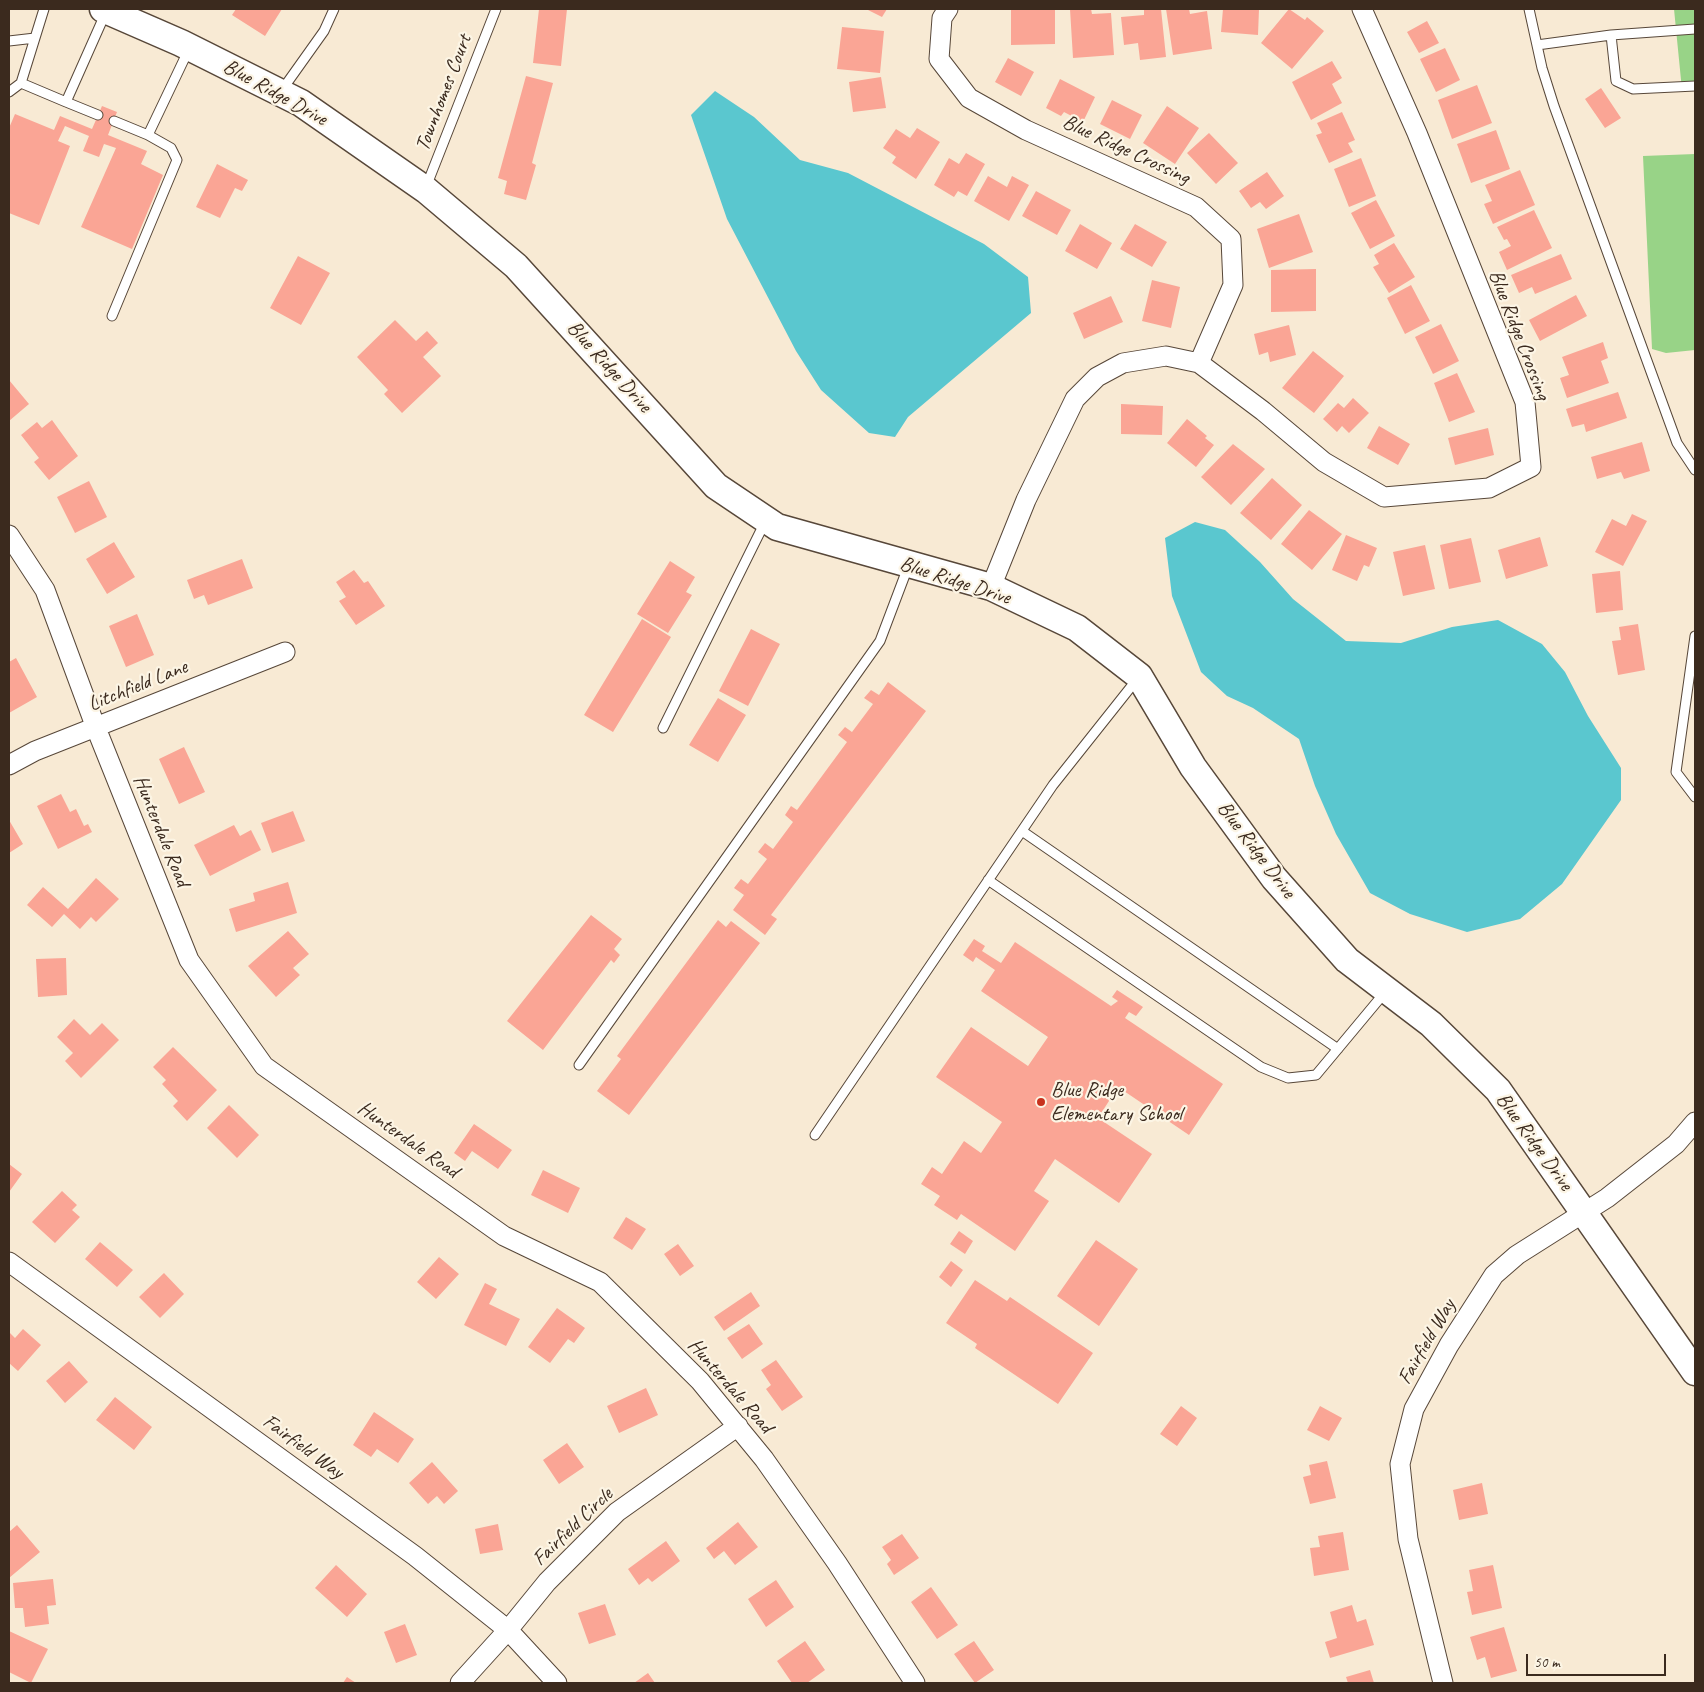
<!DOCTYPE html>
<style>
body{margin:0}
#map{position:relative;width:1704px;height:1692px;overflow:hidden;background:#f8ead4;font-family:Caveat,sans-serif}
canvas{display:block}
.frame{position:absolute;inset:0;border:10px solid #3b2a1e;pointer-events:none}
.scale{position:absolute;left:1526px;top:1654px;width:140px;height:22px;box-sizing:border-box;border:2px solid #3b2a1e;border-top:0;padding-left:6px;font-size:15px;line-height:18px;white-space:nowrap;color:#3b2a1e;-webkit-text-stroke:4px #fcf5e5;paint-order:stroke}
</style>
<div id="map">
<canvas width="1704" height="1692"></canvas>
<div class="frame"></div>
<div class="scale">50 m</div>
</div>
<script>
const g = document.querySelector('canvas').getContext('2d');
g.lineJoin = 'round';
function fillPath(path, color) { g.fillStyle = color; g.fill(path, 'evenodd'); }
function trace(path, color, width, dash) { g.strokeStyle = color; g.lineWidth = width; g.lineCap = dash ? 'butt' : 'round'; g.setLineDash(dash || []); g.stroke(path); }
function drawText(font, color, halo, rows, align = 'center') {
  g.font = font + ' Caveat,sans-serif'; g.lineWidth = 4.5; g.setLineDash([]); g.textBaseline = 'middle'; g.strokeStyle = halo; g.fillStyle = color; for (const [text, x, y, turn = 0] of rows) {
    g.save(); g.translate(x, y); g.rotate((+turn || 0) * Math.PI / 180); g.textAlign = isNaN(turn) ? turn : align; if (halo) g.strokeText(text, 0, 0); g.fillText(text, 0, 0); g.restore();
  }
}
fillPath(new Path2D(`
 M 1674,9 L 1695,9 L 1695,89 L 1682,90 Z
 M 1695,154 L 1695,350 L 1666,353 L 1652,349 L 1643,156 Z`), '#98d387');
fillPath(new Path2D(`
 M 715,91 L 754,117 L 800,160 L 848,173 L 984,244 L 1028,277 L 1031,313 L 908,417 L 895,437 L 869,433 L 821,390 L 796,351 L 727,219 L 691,115 Z
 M 1195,522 L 1225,530 L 1260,562 L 1293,599 L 1346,641 L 1401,643 L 1452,627 L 1498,620 L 1542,644 L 1565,672 L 1588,716 L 1621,768 L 1621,800 L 1562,884 L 1520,919 L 1467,932 L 1410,914 L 1370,893 L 1336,834 L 1315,786 L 1299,739 L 1253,708 L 1227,696 L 1201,672 L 1172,596 L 1165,538 Z`), '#5ac7cf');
fillPath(new Path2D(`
 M 236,9 L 282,9 L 265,36 L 232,15 Z
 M 539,9 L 567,9 L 561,66 L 533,63 Z
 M 866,9 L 887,9 L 882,17 Z
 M 1011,9 L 1055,9 L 1055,44 L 1011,45 Z
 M 1070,9 L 1091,9 L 1092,14 L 1111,13 L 1114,55 L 1073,58 Z
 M 1144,9 L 1161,9 L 1166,57 L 1140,60 L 1138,43 L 1124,45 L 1121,17 L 1144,15 Z
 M 1166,9 L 1189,9 L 1190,14 L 1207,11 L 1212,49 L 1173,55 Z
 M 1223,9 L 1259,9 L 1258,35 L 1221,32 Z
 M 1289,9 L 1305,20 L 1307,17 L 1324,31 L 1292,69 L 1261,43 Z
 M 1427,21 L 1439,43 L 1419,53 L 1407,32 Z
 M 842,27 L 884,31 L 880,73 L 837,69 Z
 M 1445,48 L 1460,80 L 1436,92 L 1420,59 Z
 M 1008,58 L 1034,72 L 1021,96 L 995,82 Z
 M 1332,61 L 1342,78 L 1332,84 L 1342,103 L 1311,120 L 1292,82 Z
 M 526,76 L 553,83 L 532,163 L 536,165 L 526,200 L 504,194 L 507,181 L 498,178 Z
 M 881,77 L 886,108 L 853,112 L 849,82 Z
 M 1060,79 L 1095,97 L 1083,122 L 1064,112 L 1061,116 L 1046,108 Z
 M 1477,85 L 1492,123 L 1452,139 L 1438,100 Z
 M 1601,88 L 1621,118 L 1605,128 L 1585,99 Z
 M 1112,100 L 1142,115 L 1130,139 L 1100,124 Z
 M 102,106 L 117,112 L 108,135 L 147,151 L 141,164 L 163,175 L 132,249 L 81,227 L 116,148 L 104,144 L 99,157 L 83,151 L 89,136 L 65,126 L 58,141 L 70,146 L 39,225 L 9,213 L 9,128 L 15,114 L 54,130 L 60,116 L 92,129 Z
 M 1167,106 L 1199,128 L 1175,164 L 1143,143 Z
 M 1342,112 L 1355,140 L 1348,143 L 1353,152 L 1329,163 L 1316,135 L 1322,133 L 1317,123 Z
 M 917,128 L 940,142 L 916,179 L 892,163 L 896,157 L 883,148 L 896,129 L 910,138 Z
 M 1496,130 L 1510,169 L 1471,183 L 1457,144 Z
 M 1209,133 L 1238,163 L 1216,184 L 1187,153 Z
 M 966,153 L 985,164 L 967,196 L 958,191 L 954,197 L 934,185 L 949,158 L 959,164 Z
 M 1361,158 L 1376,196 L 1349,207 L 1334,169 Z
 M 217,164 L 248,180 L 242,191 L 235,188 L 220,218 L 196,207 Z
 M 1520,170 L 1535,205 L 1493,224 L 1484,204 L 1492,201 L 1485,185 Z
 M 1267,172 L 1284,196 L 1266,209 L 1260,202 L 1251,208 L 1239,191 Z
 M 988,176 L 1007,187 L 1012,176 L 1029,185 L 1009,221 L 974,201 Z
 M 1036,191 L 1071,210 L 1057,235 L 1022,216 Z
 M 1376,200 L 1395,236 L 1370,249 L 1351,213 Z
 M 1534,210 L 1552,248 L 1507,270 L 1499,252 L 1511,246 L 1507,239 L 1504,240 L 1497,227 Z
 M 1299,214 L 1313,252 L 1269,268 L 1257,229 Z
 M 1080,224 L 1112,243 L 1097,269 L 1065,251 Z
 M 1135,224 L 1167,242 L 1152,267 L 1120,249 Z
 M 1394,243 L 1415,277 L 1389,293 L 1373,267 L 1379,264 L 1374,255 Z
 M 1561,254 L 1572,279 L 1535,294 L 1532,287 L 1519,293 L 1511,275 Z
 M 298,256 L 330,273 L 301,325 L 270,308 Z
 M 1316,269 L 1316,311 L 1271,312 L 1271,270 Z
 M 1152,280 L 1180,287 L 1171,328 L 1142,321 Z
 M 1411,285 L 1430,321 L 1405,334 L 1387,298 Z
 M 1576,295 L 1587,316 L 1540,341 L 1529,320 Z
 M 1111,296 L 1123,322 L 1084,339 L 1073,313 Z
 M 395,320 L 416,341 L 427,331 L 438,343 L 423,357 L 441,376 L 402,413 L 384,394 L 388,390 L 357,357 Z
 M 1441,324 L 1459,361 L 1433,374 L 1415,337 Z
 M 1289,325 L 1296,355 L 1270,362 L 1268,352 L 1259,355 L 1254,334 Z
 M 1603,342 L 1608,358 L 1601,361 L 1609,383 L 1567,398 L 1560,378 L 1569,375 L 1562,357 Z
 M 1313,351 L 1344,376 L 1314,413 L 1282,388 Z
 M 1457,373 L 1475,412 L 1449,422 L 1434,383 Z
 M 9,380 L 29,404 L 9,421 Z
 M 1618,392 L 1627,418 L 1586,432 L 1584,424 L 1572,427 L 1566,409 Z
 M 1353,398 L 1369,413 L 1349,433 L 1342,426 L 1337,432 L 1323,419 L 1338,403 L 1344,408 Z
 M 1121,404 L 1163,406 L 1162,435 L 1121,434 Z
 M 1187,419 L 1207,436 L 1205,438 L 1214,445 L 1196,467 L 1167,443 Z
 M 52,420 L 78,456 L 49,480 L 34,462 L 39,458 L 21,435 L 37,422 L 42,428 Z
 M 1379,426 L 1410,444 L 1398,465 L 1367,448 Z
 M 1488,428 L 1494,455 L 1455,465 L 1448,438 Z
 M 1642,442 L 1650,471 L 1624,479 L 1621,472 L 1597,479 L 1591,457 Z
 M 1233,444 L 1265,469 L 1231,505 L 1201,477 Z
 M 1272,478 L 1302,505 L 1271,540 L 1240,513 Z
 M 89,481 L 107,517 L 75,533 L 57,497 Z
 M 1309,510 L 1342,534 L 1312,570 L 1281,544 Z
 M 1632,514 L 1647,521 L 1623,566 L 1595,552 L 1612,519 L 1626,526 Z
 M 1346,535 L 1377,548 L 1369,567 L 1364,565 L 1357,581 L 1332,570 Z
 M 1540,537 L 1548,566 L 1506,579 L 1498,550 Z
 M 1471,538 L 1481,582 L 1449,589 L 1440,545 Z
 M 114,542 L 135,577 L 107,594 L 86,559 Z
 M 1425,545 L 1435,589 L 1403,596 L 1393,552 Z
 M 242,559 L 253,588 L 208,605 L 204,595 L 194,599 L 187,580 Z
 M 670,561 L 695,577 L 686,592 L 692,595 L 668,633 L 637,614 Z
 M 354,570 L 364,583 L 368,581 L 385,606 L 356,625 L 339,601 L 346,597 L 336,582 Z
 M 1620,571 L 1623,610 L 1596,613 L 1592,574 Z
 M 137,614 L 154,655 L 126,667 L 109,626 Z
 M 642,619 L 671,637 L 613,732 L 584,715 Z
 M 1638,624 L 1645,670 L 1618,675 L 1612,641 L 1621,640 L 1619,627 Z
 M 751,629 L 780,644 L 748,706 L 719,691 Z
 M 16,658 L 37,697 L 9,713 L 9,662 Z
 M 888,682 L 926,711 L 771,915 L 777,919 L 765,935 L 733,910 L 744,895 L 734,888 L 741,879 L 748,884 L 767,859 L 758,852 L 765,843 L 773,849 L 793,822 L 785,815 L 791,806 L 797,810 L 847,742 L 838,735 L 845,727 L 852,732 L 873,704 L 864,698 L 871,690 L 879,695 Z
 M 718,698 L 746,715 L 718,762 L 689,745 Z
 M 184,747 L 205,792 L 179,804 L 159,759 Z
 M 61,794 L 70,812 L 76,809 L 84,826 L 88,824 L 92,832 L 58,849 L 37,806 Z
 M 293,811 L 305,841 L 272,853 L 261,823 Z
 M 9,820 L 23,844 L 9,853 Z
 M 234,825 L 240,836 L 251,830 L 261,850 L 210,876 L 194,845 Z
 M 96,878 L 119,899 L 96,922 L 91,917 L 80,929 L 64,914 L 52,927 L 27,905 L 43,887 L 68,909 Z
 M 288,882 L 297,913 L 236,932 L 229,909 L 255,901 L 253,893 Z
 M 591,915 L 622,939 L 614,949 L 620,955 L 614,963 L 611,960 L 543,1050 L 507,1021 Z
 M 718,920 L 726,927 L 731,921 L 760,943 L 629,1115 L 597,1091 L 621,1059 L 617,1056 Z
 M 288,931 L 309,954 L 293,968 L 300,975 L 276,997 L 248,966 Z
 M 974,939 L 985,946 L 982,951 L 1001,963 L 1015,942 L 1111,1006 L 1118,1001 L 1112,997 L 1117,990 L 1143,1007 L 1136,1016 L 1129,1012 L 1125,1018 L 1223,1084 L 1189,1135 L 1118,1087 L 1098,1118 L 1152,1154 L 1119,1203 L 1055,1159 L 1034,1191 L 1049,1201 L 1015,1251 L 961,1214 L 957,1220 L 934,1205 L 940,1196 L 921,1184 L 932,1167 L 942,1174 L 964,1141 L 981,1153 L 1002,1122 L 936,1077 L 971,1027 L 1028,1066 L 1048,1037 L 981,991 L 995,970 L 976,957 L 973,962 L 963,955 Z
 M 66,958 L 67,995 L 38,997 L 36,959 Z
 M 74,1019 L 90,1035 L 102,1023 L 119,1040 L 81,1078 L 65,1061 L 73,1053 L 57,1037 Z
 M 173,1047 L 217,1090 L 187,1121 L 173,1106 L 178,1101 L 162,1084 L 166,1080 L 153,1067 Z
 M 229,1105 L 259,1135 L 237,1158 L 207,1128 Z
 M 474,1124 L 512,1150 L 498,1169 L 472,1151 L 465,1161 L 454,1153 Z
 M 9,1164 L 22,1174 L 9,1192 Z
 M 543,1170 L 580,1188 L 568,1213 L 531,1195 Z
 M 62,1191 L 77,1205 L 72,1210 L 80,1217 L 55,1243 L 32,1222 Z
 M 626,1217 L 646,1229 L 632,1250 L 613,1238 Z
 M 959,1231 L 973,1241 L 965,1254 L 950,1244 Z
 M 1096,1240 L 1138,1269 L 1099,1326 L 1057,1296 Z
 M 100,1242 L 133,1270 L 117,1287 L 85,1259 Z
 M 678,1244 L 694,1266 L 680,1276 L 664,1254 Z
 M 439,1257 L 459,1274 L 436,1299 L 417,1282 Z
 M 951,1261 L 963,1270 L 951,1287 L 939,1277 Z
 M 164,1273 L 184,1294 L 160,1318 L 139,1297 Z
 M 975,1280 L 1007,1301 L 1010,1297 L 1093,1353 L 1058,1404 L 975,1348 L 977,1344 L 946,1323 Z
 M 485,1283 L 497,1289 L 489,1304 L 520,1319 L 506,1346 L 464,1325 Z
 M 751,1292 L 760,1306 L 724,1331 L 714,1317 Z
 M 557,1308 L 585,1328 L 574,1343 L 568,1339 L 550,1363 L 528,1347 Z
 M 749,1324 L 763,1344 L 742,1359 L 727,1338 Z
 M 23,1329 L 41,1345 L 18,1371 L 9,1363 L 9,1332 L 15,1338 Z
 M 776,1360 L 803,1397 L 782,1411 L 766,1389 L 771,1385 L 761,1370 Z
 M 69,1361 L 88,1382 L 65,1403 L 46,1381 Z
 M 646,1388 L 658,1415 L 619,1433 L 607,1406 Z
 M 115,1397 L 152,1427 L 134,1450 L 96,1420 Z
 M 1181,1406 L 1197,1418 L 1177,1446 L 1160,1434 Z
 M 1320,1406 L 1342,1418 L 1329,1441 L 1307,1430 Z
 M 374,1412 L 414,1439 L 398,1463 L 377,1449 L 371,1457 L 353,1445 Z
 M 567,1443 L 584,1467 L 559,1484 L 543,1460 Z
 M 1327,1461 L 1336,1498 L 1310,1504 L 1303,1477 L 1311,1475 L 1309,1465 Z
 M 432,1462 L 458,1491 L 444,1504 L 437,1496 L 428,1504 L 409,1483 Z
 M 1482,1483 L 1488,1514 L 1459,1520 L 1453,1490 Z
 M 738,1522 L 758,1547 L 735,1565 L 724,1551 L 714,1559 L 706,1548 Z
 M 498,1524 L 503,1550 L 480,1554 L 475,1529 Z
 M 17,1525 L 40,1552 L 9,1578 L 9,1532 Z
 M 1343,1532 L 1349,1570 L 1314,1576 L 1310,1548 L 1320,1547 L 1318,1536 Z
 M 902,1534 L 919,1558 L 894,1575 L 887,1564 L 891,1560 L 882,1547 Z
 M 666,1541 L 680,1561 L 652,1582 L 648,1578 L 639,1585 L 628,1569 Z
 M 336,1565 L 367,1594 L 347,1617 L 315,1588 Z
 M 1493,1565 L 1502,1608 L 1472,1615 L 1467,1592 L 1473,1591 L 1469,1570 Z
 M 53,1579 L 56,1605 L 47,1606 L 49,1624 L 25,1627 L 23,1608 L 15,1608 L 13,1583 Z
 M 776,1580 L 794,1607 L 766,1627 L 748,1599 Z
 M 931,1587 L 958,1625 L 937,1639 L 911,1602 Z
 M 605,1604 L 616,1635 L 589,1644 L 578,1613 Z
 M 1352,1605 L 1357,1622 L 1366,1619 L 1374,1645 L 1330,1658 L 1325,1642 L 1337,1638 L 1330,1612 Z
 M 405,1624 L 417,1655 L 396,1663 L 384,1632 Z
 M 1504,1627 L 1517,1671 L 1491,1678 L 1485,1657 L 1477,1660 L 1470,1637 Z
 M 9,1631 L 48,1649 L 31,1683 L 9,1672 Z
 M 805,1641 L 825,1670 L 807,1683 L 792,1683 L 777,1661 Z
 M 974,1641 L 994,1670 L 975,1683 L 954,1654 Z
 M 1370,1670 L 1374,1683 L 1348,1683 L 1346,1677 Z
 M 648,1673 L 655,1683 L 634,1683 Z
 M 347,1677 L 356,1683 L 343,1683 Z`), '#faa595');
const lane = new Path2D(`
 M 1529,9 L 1542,68 L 1554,106 L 1677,443 L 1695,470
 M 1611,35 L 1695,29
 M 9,41 L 35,38
 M 1537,45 L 1611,35 L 1616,81 L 1633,89 L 1695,86
 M 21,83 L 66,102 L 106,12
 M 282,90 L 324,31 L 334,9
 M 9,92 L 21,83 L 44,9
 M 66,102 L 98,115
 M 114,121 L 148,135 L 189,49
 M 426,187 L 496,9
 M 112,316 L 177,160 L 171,148 L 148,135
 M 1695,636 L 1676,772 L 1695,797
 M 663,728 L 765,522
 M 1022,831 L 1338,1049
 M 988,880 L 1261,1067 L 1288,1078 L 1316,1075 L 1386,991
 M 579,1065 L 880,641 L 908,567
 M 815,1135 L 1053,785 L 1138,678`);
const street = new Path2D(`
 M 948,9 L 942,18 L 939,59 L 969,98 L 1026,130 L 1196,207 L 1231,239 L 1233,285 L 1199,363 L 1263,411 L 1324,462 L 1384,497 L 1489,488 L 1531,467 L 1525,402 L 1417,133 L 1362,9
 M 9,535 L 45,590 L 96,728 L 189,960 L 264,1066 L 504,1236 L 600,1282 L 700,1381 L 764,1459 L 837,1563 L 915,1683
 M 991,587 L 1026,500 L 1075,399 L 1097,377 L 1123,363 L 1166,356 L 1199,363
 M 9,765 L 35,751 L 285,652
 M 9,1262 L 415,1556 L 508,1630 L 557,1683
 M 460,1683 L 508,1630 L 547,1582 L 617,1512 L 738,1426
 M 1443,1683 L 1408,1539 L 1400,1464 L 1414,1409 L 1449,1345 L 1494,1275 L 1517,1255 L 1607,1198 L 1676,1144 L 1695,1122`);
const secondary = new Path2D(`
 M 103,9 L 181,43 L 301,103 L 426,190 L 516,266 L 716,486 L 777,527 L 991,587 L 1077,628 L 1139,676 L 1193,767 L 1274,878 L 1347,960 L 1431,1024 L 1498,1090 L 1695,1372`);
trace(lane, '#574739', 11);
trace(street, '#574739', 21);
trace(secondary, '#574739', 29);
trace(lane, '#fff', 9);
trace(street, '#fff', 19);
trace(secondary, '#fff', 26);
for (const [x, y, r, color] of [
 [1041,1102,5,"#c8321e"]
]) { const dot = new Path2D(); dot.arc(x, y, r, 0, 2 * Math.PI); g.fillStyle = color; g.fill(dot); trace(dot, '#fcf5e5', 2); }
drawText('21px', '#3b2a1e', '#fcf5e5', [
 ["Blue Ridge Drive",275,93,29],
 ["Townhomes Court",444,93,-69],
 ["Blue Ridge Crossing",1126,150,25],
 ["Blue Ridge Crossing",1519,335,69],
 ["Blue Ridge Drive",609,367,48],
 ["Blue Ridge Drive",955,581,18],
 ["Litchfield Lane",138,686,-22],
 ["Hunterdale Road",161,831,68],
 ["Blue Ridge Drive",1256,850,53],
 ["Hunterdale Road",408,1140,35],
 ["Blue Ridge Drive",1534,1142,54],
 ["Fairfield Way",1427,1342,-60],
 ["Hunterdale Road",730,1386,49],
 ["Fairfield Way",303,1447,36],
 ["Fairfield Circle",573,1527,-44]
]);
drawText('21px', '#3b2a1e', '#fcf5e5', [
 ["Blue Ridge",1051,1090],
 ["Elementary School",1051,1114]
], 'left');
</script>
